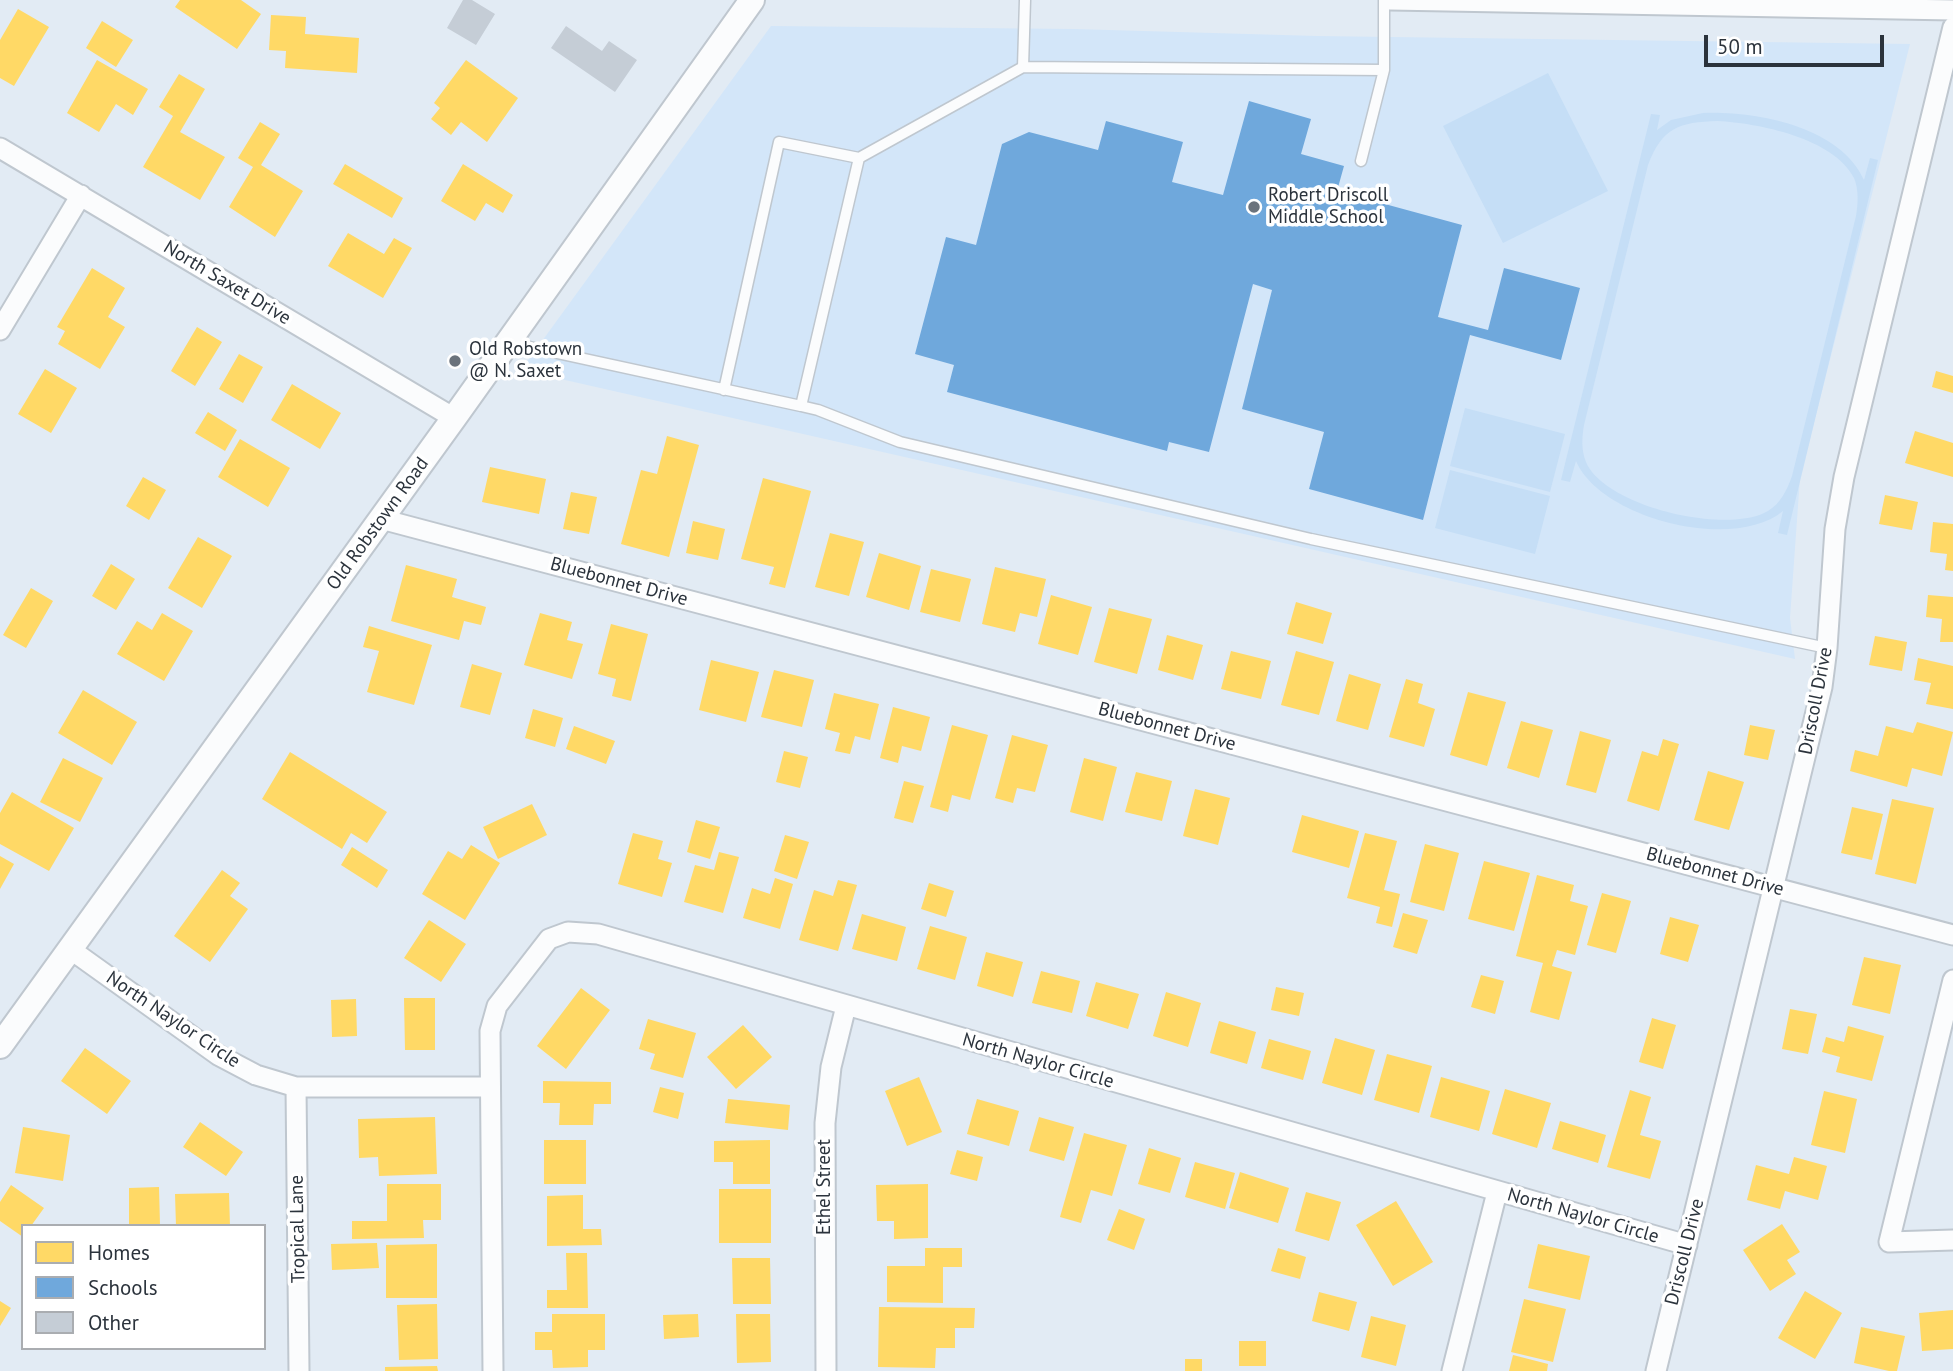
<!DOCTYPE html>
<style>
body{margin:0}
#map{position:relative;width:1953px;height:1371px;overflow:hidden;background:#e2ebf4;font-family:"PT Sans",sans-serif}
canvas{display:block}
.legend{position:absolute;left:21px;top:1224px;width:245px;height:126px;box-sizing:border-box;background:#fff;border:2px solid #aaadb1;margin:0;padding:9px 12px;list-style:none;font-size:21px;color:#2b333c}
.legend li{display:flex;align-items:center;gap:14px;height:35px}
.legend b{width:35px;border:2px solid #aaadb1}
.scale{position:absolute;left:1704px;top:35px;width:180px;height:32px;box-sizing:border-box;border:4px solid #2b333c;border-top:0;padding-left:9px;font-size:21px;line-height:24px;white-space:nowrap;color:#2b333c;-webkit-text-stroke:5px #fff;paint-order:stroke}
</style>
<div id="map">
<canvas width="1953" height="1371"></canvas>
<ul class="legend">
<li><b style="height:19px;background:#ffd966"></b>Homes</li>
<li><b style="height:19px;background:#6fa8dc"></b>Schools</li>
<li><b style="height:19px;background:#c5cdd6"></b>Other</li>
</ul>
<div class="scale">50 m</div>
</div>
<script>
const g = document.querySelector('canvas').getContext('2d');
g.lineJoin = 'round';
function fillPath(path, color) { g.fillStyle = color; g.fill(path, 'evenodd'); }
function trace(path, color, width, dash) { g.strokeStyle = color; g.lineWidth = width; g.lineCap = dash ? 'butt' : 'round'; g.setLineDash(dash || []); g.stroke(path); }
function drawText(font, color, halo, rows, align = 'center') {
  g.font = font + ' "PT Sans",sans-serif'; g.lineWidth = 7; g.setLineDash([]); g.textBaseline = 'middle'; g.strokeStyle = halo; g.fillStyle = color; for (const [text, x, y, turn = 0] of rows) {
    g.save(); g.translate(x, y); g.rotate((+turn || 0) * Math.PI / 180); g.textAlign = isNaN(turn) ? turn : align; if (halo) g.strokeText(text, 0, 0); g.fillText(text, 0, 0); g.restore();
  }
}
fillPath(new Path2D(`
 M 771,26 L 1074,29 L 1317,36 L 1910,44 L 1800,478 L 1790,618 L 1795,659 L 521,370 Z`), '#d3e6f9');
fillPath(new Path2D(`
 M 1548,73 L 1608,191 L 1503,243 L 1443,126 Z
 M 1703,113 C 1755,111 1840,126 1864,180 L 1870,158 L 1878,160 L 1787,535 L 1778,533 L 1783,511 C 1734,552 1601,519 1576,461 L 1570,482 L 1561,480 L 1651,114 L 1660,115 L 1657,130 L 1671,120 ZM 1718,121 C 1757,123 1834,138 1854,178 C 1859,190 1858,204 1856,216 L 1792,476 C 1787,490 1781,503 1768,511 C 1728,535 1605,507 1586,462 C 1581,450 1582,437 1584,425 L 1648,165 C 1662,128 1679,122 1718,121 Z
 M 1465,408 L 1565,434 L 1550,492 L 1450,466 Z
 M 1450,470 L 1550,496 L 1535,554 L 1435,528 Z`), '#c5def6');
fillPath(new Path2D(`
 M 180,0 L 241,0 L 261,14 L 237,49 L 175,7 Z
 M 18,9 L 49,27 L 14,86 L 0,78 L 0,40 Z
 M 271,15 L 306,17 L 305,34 L 359,38 L 357,73 L 285,68 L 286,51 L 269,50 Z
 M 102,21 L 133,40 L 116,67 L 86,48 Z
 M 97,60 L 148,89 L 133,115 L 116,104 L 99,132 L 67,113 Z
 M 466,60 L 518,98 L 487,142 L 461,122 L 451,135 L 431,119 L 440,108 L 434,103 Z
 M 179,74 L 205,89 L 180,132 L 225,157 L 200,200 L 143,167 L 173,116 L 159,107 Z
 M 260,122 L 280,134 L 261,165 L 303,191 L 275,237 L 229,207 L 253,167 L 238,158 Z
 M 345,164 L 403,198 L 392,218 L 333,184 Z
 M 463,164 L 513,195 L 503,213 L 486,203 L 475,221 L 441,201 Z
 M 348,233 L 384,254 L 394,238 L 412,248 L 383,298 L 328,266 Z
 M 92,268 L 125,288 L 108,317 L 125,327 L 100,369 L 58,344 L 65,331 L 57,327 Z
 M 197,327 L 222,342 L 195,386 L 171,371 Z
 M 239,354 L 263,367 L 243,403 L 219,389 Z
 M 45,369 L 77,388 L 51,433 L 18,414 Z
 M 1936,371 L 1953,376 L 1953,393 L 1932,387 Z
 M 292,384 L 341,413 L 320,449 L 271,420 Z
 M 208,412 L 237,430 L 225,451 L 195,433 Z
 M 1915,431 L 1953,443 L 1953,477 L 1905,463 Z
 M 667,436 L 699,445 L 669,557 L 621,544 L 641,470 L 657,474 Z
 M 240,439 L 290,468 L 268,507 L 218,477 Z
 M 490,467 L 546,479 L 539,514 L 482,502 Z
 M 143,477 L 166,490 L 149,520 L 126,506 Z
 M 763,478 L 811,491 L 785,588 L 769,584 L 774,567 L 741,559 Z
 M 571,492 L 597,497 L 589,534 L 563,529 Z
 M 1885,495 L 1918,502 L 1912,530 L 1879,524 Z
 M 693,521 L 725,529 L 718,560 L 686,553 Z
 M 1933,522 L 1953,524 L 1953,571 L 1945,570 L 1947,554 L 1930,552 Z
 M 830,533 L 864,542 L 849,596 L 815,587 Z
 M 198,537 L 232,556 L 202,608 L 168,588 Z
 M 879,553 L 921,566 L 909,610 L 866,597 Z
 M 111,564 L 135,579 L 116,610 L 92,596 Z
 M 406,565 L 457,579 L 452,597 L 486,607 L 481,625 L 464,621 L 459,640 L 391,621 Z
 M 995,567 L 1046,579 L 1037,617 L 1020,613 L 1015,632 L 982,624 Z
 M 931,569 L 971,579 L 960,622 L 920,612 Z
 M 31,588 L 53,601 L 26,648 L 3,635 Z
 M 1051,595 L 1092,607 L 1078,655 L 1038,644 Z
 M 1928,595 L 1953,597 L 1953,642 L 1940,642 L 1942,619 L 1926,617 Z
 M 1296,602 L 1332,613 L 1323,644 L 1287,634 Z
 M 1109,608 L 1152,619 L 1137,674 L 1094,662 Z
 M 162,613 L 193,631 L 164,681 L 117,654 L 137,621 L 152,630 Z
 M 540,613 L 572,622 L 567,640 L 583,644 L 572,679 L 524,665 Z
 M 611,624 L 648,634 L 631,701 L 612,696 L 616,679 L 598,674 Z
 M 369,626 L 432,645 L 414,705 L 367,692 L 379,651 L 363,647 Z
 M 1167,635 L 1203,645 L 1193,680 L 1158,670 Z
 M 1875,636 L 1907,642 L 1902,671 L 1869,665 Z
 M 1231,651 L 1271,661 L 1261,699 L 1221,689 Z
 M 1296,651 L 1334,662 L 1319,715 L 1281,705 Z
 M 1918,658 L 1953,666 L 1953,709 L 1926,704 L 1931,683 L 1914,680 Z
 M 711,660 L 759,672 L 746,722 L 699,710 Z
 M 472,664 L 502,673 L 490,715 L 460,707 Z
 M 774,670 L 814,680 L 802,727 L 761,717 Z
 M 1349,674 L 1381,684 L 1368,730 L 1336,721 Z
 M 1406,679 L 1423,684 L 1418,703 L 1435,709 L 1424,747 L 1389,737 Z
 M 83,690 L 137,722 L 112,765 L 58,733 Z
 M 1468,692 L 1506,702 L 1487,766 L 1450,755 Z
 M 834,693 L 879,704 L 870,740 L 855,736 L 850,754 L 835,751 L 840,733 L 825,729 Z
 M 893,707 L 930,717 L 921,751 L 902,746 L 898,763 L 880,758 Z
 M 533,709 L 563,718 L 555,747 L 525,738 Z
 M 1521,721 L 1553,730 L 1539,778 L 1507,768 Z
 M 1917,722 L 1953,732 L 1942,776 L 1912,768 L 1907,787 L 1850,771 L 1855,750 L 1878,756 L 1886,726 L 1913,733 Z
 M 952,725 L 988,735 L 970,800 L 952,795 L 948,812 L 930,807 Z
 M 1750,725 L 1775,730 L 1768,760 L 1744,755 Z
 M 574,726 L 615,741 L 606,764 L 566,749 Z
 M 1580,731 L 1611,740 L 1596,793 L 1566,785 Z
 M 1012,735 L 1048,745 L 1035,792 L 1017,788 L 1013,803 L 995,798 Z
 M 1663,739 L 1679,744 L 1659,811 L 1627,801 L 1642,751 L 1658,756 Z
 M 784,751 L 808,757 L 800,788 L 776,782 Z
 M 290,752 L 387,812 L 367,843 L 351,833 L 342,849 L 262,799 Z
 M 63,758 L 103,778 L 80,822 L 40,802 Z
 M 1084,758 L 1117,767 L 1103,821 L 1070,812 Z
 M 1708,771 L 1744,782 L 1729,830 L 1694,820 Z
 M 1136,772 L 1172,781 L 1162,821 L 1125,812 Z
 M 904,781 L 924,786 L 913,823 L 894,818 Z
 M 1195,789 L 1230,798 L 1218,845 L 1183,836 Z
 M 12,792 L 74,828 L 49,871 L 0,844 L 0,813 Z
 M 1892,799 L 1934,808 L 1916,884 L 1875,874 Z
 M 532,804 L 547,835 L 498,859 L 483,827 Z
 M 1852,807 L 1883,814 L 1872,860 L 1841,853 Z
 M 1302,815 L 1359,831 L 1349,868 L 1292,852 Z
 M 696,820 L 720,827 L 710,859 L 687,852 Z
 M 633,833 L 663,841 L 658,859 L 672,863 L 662,897 L 618,884 Z
 M 1365,833 L 1397,841 L 1384,890 L 1400,894 L 1392,927 L 1376,923 L 1380,907 L 1347,898 Z
 M 785,835 L 809,842 L 797,879 L 774,871 Z
 M 1425,844 L 1459,853 L 1444,911 L 1410,902 Z
 M 471,845 L 500,863 L 465,920 L 422,894 L 448,851 L 462,859 Z
 M 352,847 L 388,870 L 377,888 L 341,865 Z
 M 719,852 L 739,857 L 723,913 L 684,902 L 695,865 L 714,870 Z
 M 0,856 L 14,864 L 0,889 Z
 M 1484,861 L 1530,873 L 1514,931 L 1468,919 Z
 M 222,870 L 240,883 L 230,896 L 248,909 L 210,962 L 174,936 Z
 M 1537,875 L 1574,885 L 1570,901 L 1588,906 L 1575,955 L 1557,950 L 1552,966 L 1572,972 L 1559,1020 L 1530,1012 L 1543,963 L 1516,956 Z
 M 775,878 L 793,884 L 780,929 L 743,918 L 752,888 L 770,894 Z
 M 838,880 L 857,885 L 838,951 L 799,940 L 814,890 L 833,896 Z
 M 929,883 L 954,891 L 946,917 L 921,909 Z
 M 1602,893 L 1631,901 L 1616,953 L 1587,945 Z
 M 1403,913 L 1428,920 L 1417,954 L 1393,947 Z
 M 862,914 L 906,927 L 897,961 L 852,949 Z
 M 1670,917 L 1699,925 L 1688,962 L 1660,954 Z
 M 429,920 L 466,944 L 441,982 L 404,958 Z
 M 930,926 L 967,937 L 955,980 L 917,969 Z
 M 986,952 L 1023,962 L 1013,997 L 977,986 Z
 M 1864,957 L 1901,965 L 1890,1014 L 1852,1005 Z
 M 1041,971 L 1080,981 L 1072,1013 L 1032,1003 Z
 M 1481,975 L 1504,981 L 1495,1014 L 1471,1007 Z
 M 1096,982 L 1139,994 L 1128,1029 L 1086,1016 Z
 M 1276,987 L 1304,993 L 1299,1016 L 1271,1010 Z
 M 581,988 L 610,1010 L 566,1069 L 537,1046 Z
 M 1166,992 L 1201,1003 L 1188,1047 L 1153,1036 Z
 M 404,998 L 435,998 L 435,1050 L 405,1050 Z
 M 356,999 L 357,1036 L 332,1037 L 331,1000 Z
 M 1790,1009 L 1817,1014 L 1808,1054 L 1782,1049 Z
 M 1652,1018 L 1676,1025 L 1663,1069 L 1639,1062 Z
 M 648,1019 L 696,1033 L 683,1078 L 650,1069 L 655,1054 L 639,1049 Z
 M 1219,1021 L 1256,1032 L 1247,1064 L 1210,1053 Z
 M 743,1025 L 772,1057 L 736,1089 L 707,1057 Z
 M 1848,1026 L 1884,1036 L 1872,1081 L 1836,1072 L 1840,1057 L 1822,1052 L 1826,1037 L 1844,1042 Z
 M 1335,1038 L 1375,1050 L 1362,1095 L 1322,1083 Z
 M 1269,1039 L 1311,1051 L 1303,1080 L 1261,1068 Z
 M 85,1048 L 131,1081 L 107,1114 L 61,1081 Z
 M 1387,1054 L 1432,1066 L 1419,1113 L 1374,1100 Z
 M 919,1077 L 942,1132 L 907,1146 L 885,1091 Z
 M 1441,1077 L 1490,1091 L 1479,1131 L 1430,1117 Z
 M 543,1081 L 611,1082 L 611,1104 L 594,1104 L 593,1125 L 559,1125 L 560,1103 L 543,1103 Z
 M 660,1087 L 684,1093 L 678,1119 L 653,1112 Z
 M 1505,1089 L 1551,1103 L 1537,1148 L 1492,1134 Z
 M 1630,1090 L 1651,1097 L 1640,1135 L 1661,1141 L 1650,1179 L 1607,1167 Z
 M 1824,1091 L 1857,1099 L 1845,1153 L 1811,1145 Z
 M 728,1099 L 790,1105 L 788,1130 L 725,1123 Z
 M 977,1099 L 1019,1111 L 1009,1146 L 967,1134 Z
 M 435,1117 L 437,1174 L 379,1176 L 378,1157 L 359,1158 L 358,1119 Z
 M 1039,1117 L 1074,1127 L 1064,1161 L 1029,1151 Z
 M 1560,1121 L 1606,1135 L 1598,1163 L 1552,1149 Z
 M 200,1122 L 243,1152 L 226,1176 L 183,1147 Z
 M 23,1127 L 70,1135 L 63,1181 L 15,1173 Z
 M 1084,1133 L 1127,1145 L 1112,1196 L 1091,1190 L 1081,1223 L 1060,1217 Z
 M 544,1140 L 586,1140 L 586,1184 L 544,1184 Z
 M 770,1140 L 770,1184 L 733,1184 L 733,1162 L 714,1162 L 714,1141 Z
 M 1149,1148 L 1181,1158 L 1170,1193 L 1138,1184 Z
 M 957,1150 L 983,1157 L 977,1181 L 950,1174 Z
 M 1794,1157 L 1827,1166 L 1818,1200 L 1785,1191 L 1780,1209 L 1747,1200 L 1756,1165 L 1789,1174 Z
 M 1195,1162 L 1235,1173 L 1225,1209 L 1185,1197 Z
 M 1240,1172 L 1289,1188 L 1278,1223 L 1229,1208 Z
 M 387,1184 L 441,1184 L 441,1220 L 423,1220 L 424,1238 L 352,1239 L 352,1221 L 387,1221 Z
 M 928,1184 L 928,1238 L 894,1239 L 894,1221 L 877,1221 L 876,1185 Z
 M 11,1185 L 44,1208 L 31,1226 L 23,1226 L 23,1237 L 0,1221 L 0,1202 Z
 M 159,1187 L 160,1225 L 129,1225 L 129,1188 Z
 M 719,1189 L 771,1189 L 771,1243 L 719,1243 Z
 M 1306,1192 L 1341,1202 L 1329,1241 L 1295,1231 Z
 M 229,1193 L 230,1226 L 176,1226 L 175,1194 Z
 M 583,1195 L 583,1229 L 601,1229 L 602,1245 L 547,1246 L 547,1196 Z
 M 1396,1201 L 1433,1262 L 1393,1286 L 1356,1225 Z
 M 1119,1209 L 1145,1219 L 1134,1250 L 1107,1240 Z
 M 1782,1224 L 1800,1252 L 1787,1260 L 1796,1274 L 1770,1291 L 1743,1250 Z
 M 377,1243 L 379,1268 L 332,1270 L 331,1244 Z
 M 437,1244 L 437,1298 L 386,1298 L 386,1245 Z
 M 1538,1244 L 1590,1256 L 1580,1300 L 1528,1288 Z
 M 925,1248 L 962,1248 L 962,1267 L 943,1267 L 943,1303 L 887,1302 L 887,1266 L 925,1266 Z
 M 1278,1248 L 1306,1257 L 1300,1279 L 1271,1271 Z
 M 566,1253 L 587,1253 L 588,1308 L 547,1308 L 547,1290 L 567,1290 Z
 M 732,1258 L 770,1258 L 771,1304 L 733,1304 Z
 M 1805,1291 L 1842,1313 L 1815,1359 L 1778,1338 Z
 M 1319,1292 L 1357,1302 L 1349,1331 L 1312,1321 Z
 M 1524,1299 L 1566,1309 L 1553,1362 L 1511,1352 Z
 M 0,1301 L 11,1308 L 0,1326 Z
 M 437,1304 L 438,1359 L 399,1360 L 397,1305 Z
 M 879,1307 L 975,1308 L 974,1328 L 955,1328 L 955,1348 L 936,1348 L 935,1368 L 878,1367 Z
 M 1953,1310 L 1953,1349 L 1922,1351 L 1919,1313 Z
 M 552,1314 L 605,1314 L 605,1350 L 588,1350 L 588,1367 L 553,1368 L 552,1350 L 535,1350 L 535,1332 L 552,1332 Z
 M 698,1314 L 699,1337 L 664,1339 L 663,1315 Z
 M 736,1314 L 770,1314 L 771,1362 L 737,1363 Z
 M 1371,1316 L 1406,1325 L 1396,1366 L 1361,1357 Z
 M 1861,1327 L 1905,1336 L 1897,1371 L 1889,1371 L 1854,1363 Z
 M 1239,1341 L 1266,1341 L 1266,1366 L 1239,1366 Z
 M 1513,1355 L 1548,1364 L 1547,1371 L 1509,1371 Z
 M 1185,1359 L 1202,1359 L 1202,1371 L 1185,1371 Z
 M 437,1366 L 438,1371 L 385,1371 L 385,1367 Z`), '#ffd966');
fillPath(new Path2D(`
 M 1249,101 L 1311,119 L 1301,154 L 1344,166 L 1337,191 L 1462,225 L 1438,317 L 1488,330 L 1504,268 L 1580,288 L 1561,360 L 1470,335 L 1423,520 L 1309,489 L 1324,432 L 1242,409 L 1272,290 L 1253,284 L 1209,452 L 1169,442 L 1167,451 L 947,392 L 954,365 L 915,354 L 946,237 L 976,245 L 1002,144 L 1029,132 L 1098,150 L 1106,121 L 1183,142 L 1172,182 L 1223,195 Z`), '#6fa8dc');
fillPath(new Path2D(`
 M 463,0 L 472,0 L 495,14 L 476,45 L 447,28 Z
 M 566,26 L 602,51 L 609,41 L 637,60 L 615,92 L 551,48 Z`), '#c5cdd6');
const service = new Path2D(`
 M 1023,67 L 1025,0
 M 859,158 L 1023,67 L 1384,70
 M 1361,161 L 1384,70 L 1384,0
 M 509,342 L 534,348 L 801,406 L 859,158 L 779,142 L 724,390
 M 801,406 L 818,410 L 900,442 L 1311,539 L 1827,648`);
const minor = new Path2D(`
 M 1390,0 L 1953,10
 M 0,148 L 454,418
 M 0,330 L 81,195
 M 381,519 L 1953,935
 M 70,949 L 218,1055 L 256,1075 L 296,1087 L 489,1087
 M 1953,980 L 1889,1242 L 1953,1240
 M 296,1087 L 299,1371
 M 493,1371 L 490,1031 L 497,1006 L 549,939 L 568,932 L 598,934 L 1687,1245
 M 826,1371 L 825,1123 L 831,1067 L 846,1006
 M 1452,1371 L 1497,1192
 M 1656,1371 L 1822,687 L 1827,648 L 1835,529 L 1844,477 L 1953,27`);
const tertiary = new Path2D(`
 M 0,1046 L 454,418 L 752,0`);
trace(service, '#bfc7cf', 13);
trace(minor, '#bfc7cf', 23);
trace(tertiary, '#bfc7cf', 28);
trace(service, '#fbfcfd', 10);
trace(minor, '#fbfcfd', 19);
trace(tertiary, '#fbfcfd', 24);
for (const [x, y, r, color] of [
 [1254,207,7,"#6b737c"],
 [455,361,7,"#6b737c"]
]) { const dot = new Path2D(); dot.arc(x, y, r, 0, 2 * Math.PI); g.fillStyle = color; g.fill(dot); trace(dot, '#fff', 2.5); }
drawText('19px', '#2b333c', '#fff', [
 ["Robert Driscoll",1268,196],
 ["Middle School",1268,218],
 ["Old Robstown",469,350],
 ["@ N. Saxet",469,372]
], 'left');
drawText('19px', '#2b333c', '#fff', [
 ["North Saxet Drive",227,283,31],
 ["Old Robstown Road",378,524,-54],
 ["Bluebonnet Drive",619,582,15],
 ["Driscoll Drive",1816,701,-79],
 ["Bluebonnet Drive",1167,727,15],
 ["Bluebonnet Drive",1715,872,15],
 ["North Naylor Circle",173,1020,34],
 ["North Naylor Circle",1038,1061,16],
 ["Ethel Street",825,1187,-90],
 ["North Naylor Circle",1583,1216,16],
 ["Tropical Lane",298,1229,-91],
 ["Driscoll Drive",1685,1252,-76]
]);
</script>
